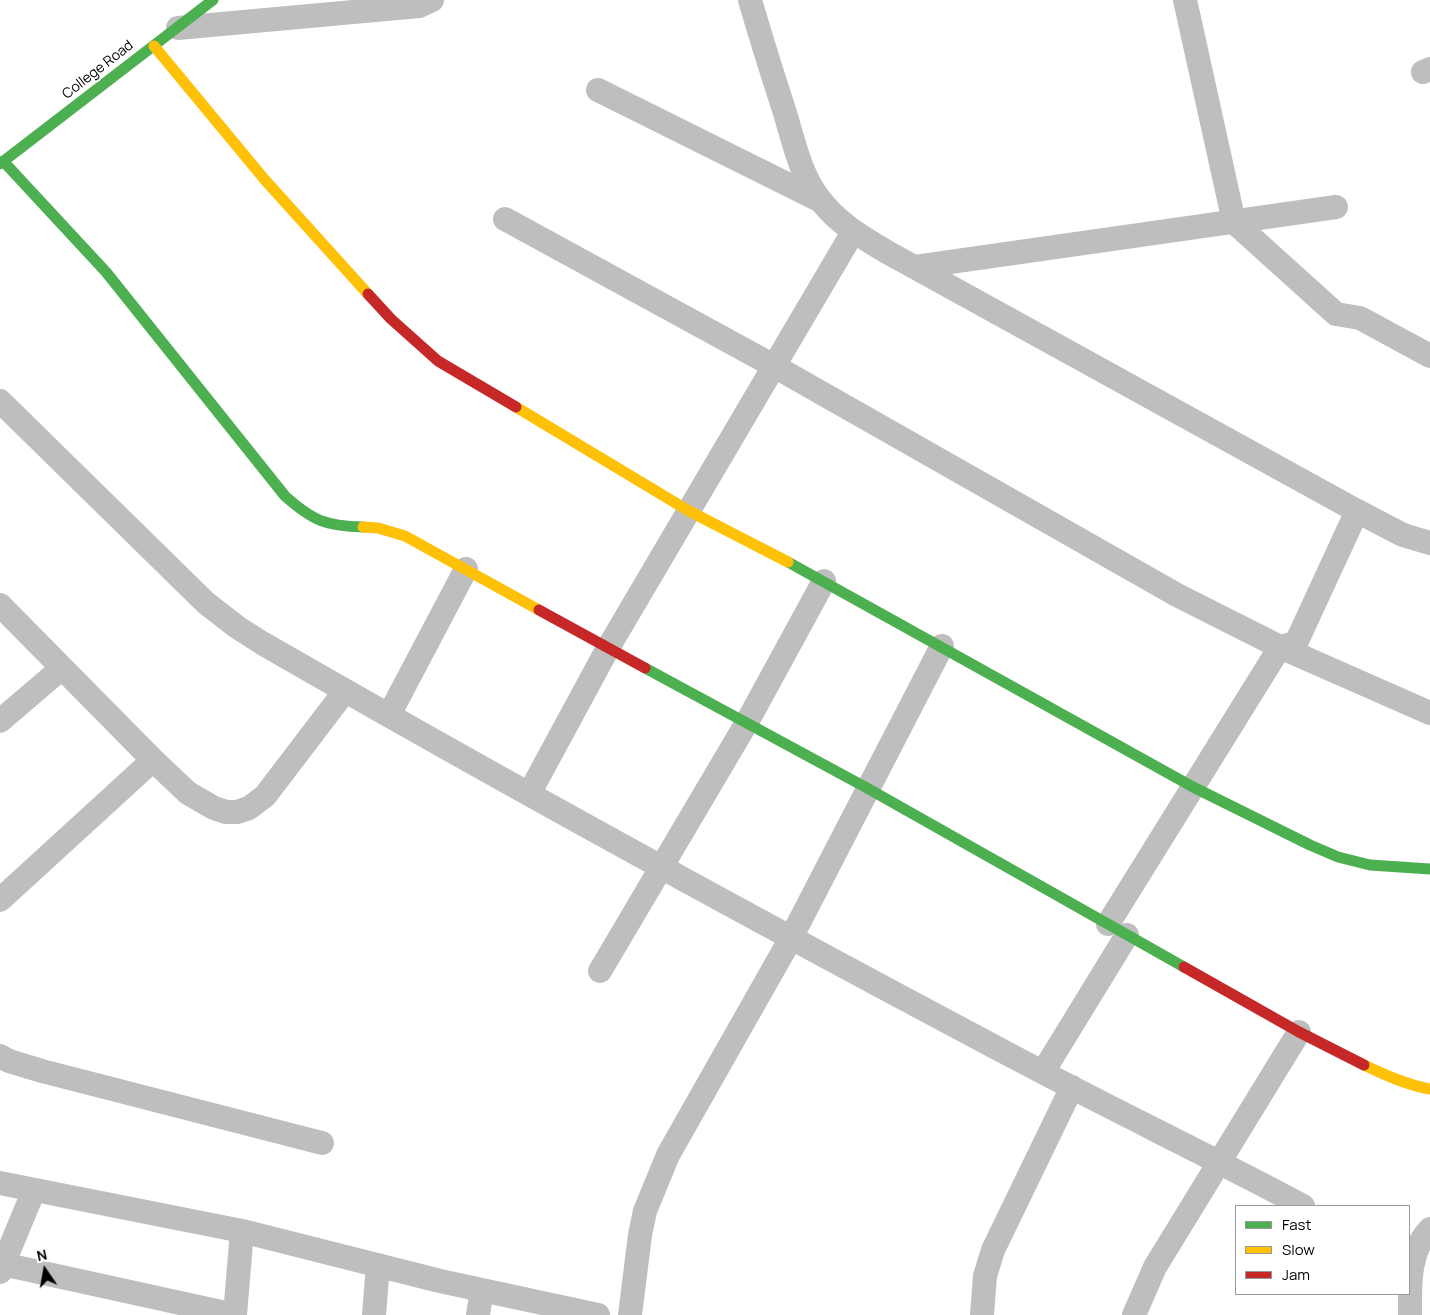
<!DOCTYPE html>
<style>
body{margin:0}
#map{position:relative;width:1430px;height:1315px;overflow:hidden;background:#fff;font-family:Manrope,sans-serif}
canvas{display:block}
.legend{position:absolute;left:1235px;top:1205px;width:175px;height:90px;box-sizing:border-box;background:#fff;border:1px solid #999;margin:0;padding:6px 9px;list-style:none;font-size:15px;color:#000}
.legend li{display:flex;align-items:center;gap:10px;height:25px}
.legend b{width:25px;border:1px solid #999}
.north{position:absolute;left:20px;top:1245px;width:50px;height:50px;-webkit-text-stroke:4px #fff;paint-order:stroke;rotate:348deg;font-size:14px;font-weight:700;line-height:20px;text-align:center;color:#000}
.north::after{content:'';display:block;margin:auto;width:18px;height:22px;background:#000;clip-path:polygon(50% 0,100% 100%,50% 72%,0 100%)}
</style>
<div id="map">
<canvas width="1430" height="1315"></canvas>
<ul class="legend">
<li><b style="height:6px;background:#4caf50"></b>Fast</li>
<li><b style="height:6px;background:#ffc107"></b>Slow</li>
<li><b style="height:6px;background:#c62828"></b>Jam</li>
</ul>
<div class="north">N</div>
</div>
<script>
const g = document.querySelector('canvas').getContext('2d');
g.lineJoin = 'round';
function trace(path, color, width, dash) { g.strokeStyle = color; g.lineWidth = width; g.lineCap = dash ? 'butt' : 'round'; g.setLineDash(dash || []); g.stroke(path); }
function drawText(font, color, halo, rows, align = 'center') {
  g.font = font + ' Manrope,sans-serif'; g.lineWidth = 4; g.setLineDash([]); g.textBaseline = 'middle'; g.strokeStyle = halo; g.fillStyle = color; for (const [text, x, y, turn = 0] of rows) {
    g.save(); g.translate(x, y); g.rotate((+turn || 0) * Math.PI / 180); g.textAlign = isNaN(turn) ? turn : align; if (halo) g.strokeText(text, 0, 0); g.fillText(text, 0, 0); g.restore();
  }
}
trace(new Path2D(`
 M 750,0 C 761,38 773,76 785,113 C 794,143 801,177 821,201 C 839,224 862,237 887,252 L 1357,511 L 1403,535 L 1430,543
 M 1185,0 L 1234,222 L 1336,314 L 1360,318 L 1430,356
 M 178,28 L 419,6 L 432,0
 M 1423,72 L 1430,69
 M 598,90 L 819,200
 M 505,219 L 774,366 L 1177,595 L 1280,647 L 1430,713
 M 915,267 L 1336,207
 M 0,401 L 206,603 L 237,627 L 262,643 C 519,791 781,934 1044,1073 C 1130,1118 1217,1160 1303,1206
 M 0,605 L 153,760 L 188,793 L 214,808 L 226,812 L 237,812 L 249,808 L 265,796 L 345,691
 M 389,715 L 466,569
 M 0,721 L 62,668
 M 529,794 L 608,648 L 853,232
 M 0,900 L 153,760
 M 1108,924 L 1280,647 L 1296,643 L 1357,511
 M 600,971 L 746,724 L 824,581
 M 0,1056 L 9,1061 L 42,1071 L 322,1143
 M 1043,1072 L 1127,935
 M 0,1183 L 242,1231 L 440,1281 L 598,1315
 M 2,1264 L 235,1315
 M 0,1272 L 34,1190
 M 235,1315 L 242,1231
 M 374,1315 L 378,1265
 M 478,1315 L 482,1290
 M 630,1315 L 640,1235 L 645,1211 L 668,1155 L 791,938 L 942,646
 M 982,1315 L 985,1276 L 993,1250 L 1072,1087
 M 1134,1315 L 1155,1267 L 1299,1032
 M 1410,1315 C 1410,1285 1408,1252 1430,1229`), '#bebebe', 24);
trace(new Path2D(`
 M 3,161 L 106,272 L 285,496 C 313,521 326,526 363,527
 M 0,164 L 213,0
 M 788,562 L 1193,787 L 1310,845 L 1338,857 L 1370,865 L 1430,869
 M 645,668 L 867,788 L 1184,967`), '#4caf50', 11);
trace(new Path2D(`
 M 154,46 L 265,180 L 368,294
 M 516,407 L 689,511 L 788,562
 M 363,527 L 378,528 L 405,536 L 539,610
 M 1364,1065 C 1385,1075 1407,1085 1430,1089`), '#ffc107', 11);
trace(new Path2D(`
 M 368,294 L 391,319 L 438,361 L 516,407
 M 539,610 L 645,668
 M 1184,967 L 1299,1032 L 1364,1065`), '#c62828', 11);
drawText('14px', '#000', '#fff', [
 ["College Road",98,70,-38]
]);
</script>
